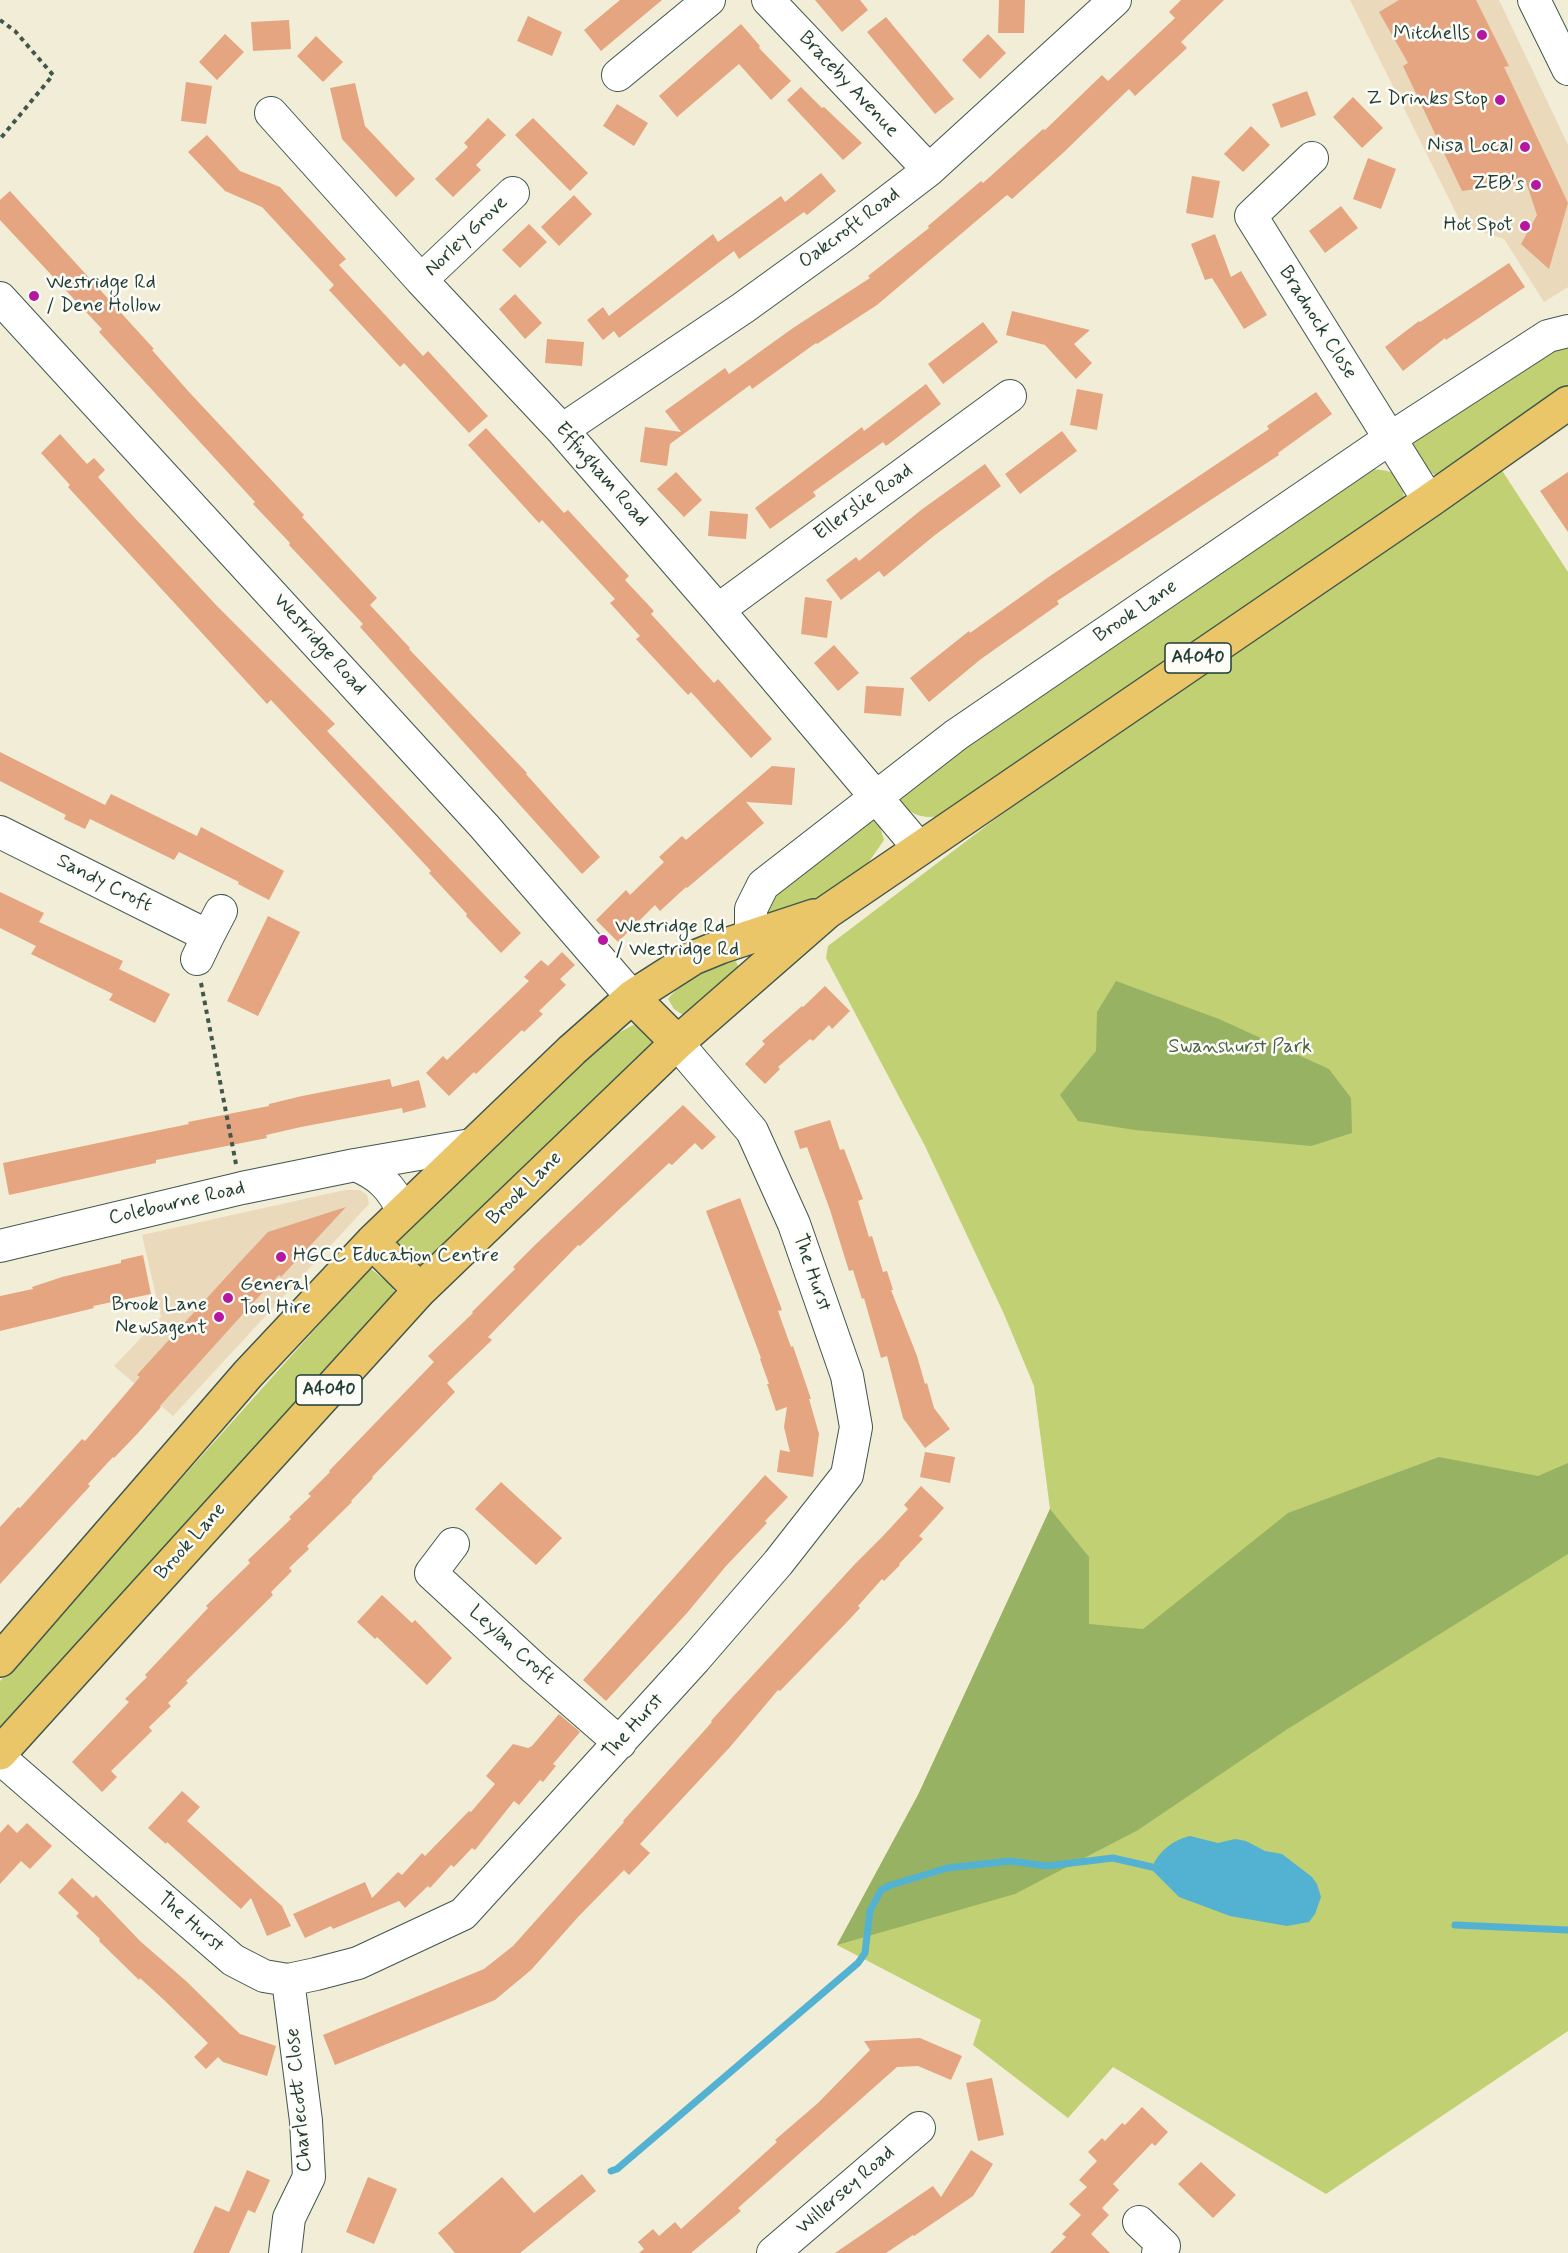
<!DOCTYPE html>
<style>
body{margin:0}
canvas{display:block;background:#f2edd7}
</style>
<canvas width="1568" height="2253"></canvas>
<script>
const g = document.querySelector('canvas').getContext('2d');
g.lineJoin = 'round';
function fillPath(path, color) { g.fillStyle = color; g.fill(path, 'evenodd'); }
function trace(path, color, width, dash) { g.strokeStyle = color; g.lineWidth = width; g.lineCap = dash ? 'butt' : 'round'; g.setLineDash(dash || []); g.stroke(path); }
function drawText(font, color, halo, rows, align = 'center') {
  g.font = font + ' Mynerve,sans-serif'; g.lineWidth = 5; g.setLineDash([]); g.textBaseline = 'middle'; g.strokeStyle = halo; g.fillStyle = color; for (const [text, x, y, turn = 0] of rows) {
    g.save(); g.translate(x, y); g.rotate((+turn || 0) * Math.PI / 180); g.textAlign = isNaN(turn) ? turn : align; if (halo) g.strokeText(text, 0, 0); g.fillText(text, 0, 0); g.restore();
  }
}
fillPath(new Path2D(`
 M 1350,0 L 1499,0 L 1568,145 L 1568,287 L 1544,302 L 1504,239 L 1462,225 Z
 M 345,1190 L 360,1190 L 367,1195 L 369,1204 L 173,1416 L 114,1366 L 161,1317 L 142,1235 Z`), '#ead9ba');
fillPath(new Path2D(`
 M 1559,343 L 1568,344 L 1568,396 L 1438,476 C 1422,469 1414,463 1413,444 L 1424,432 Z
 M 1372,469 C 1399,471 1406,476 1403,504 L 946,815 C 926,819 912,818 900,800 L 904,792 L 1142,622 Z
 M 1501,469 L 1568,572 L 1568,2031 L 1326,2194 L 1113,2067 L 1068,2118 L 973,2045 L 981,2020 L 837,1945 L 918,1795 L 1050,1509 L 1034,1386 L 1004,1314 L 925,1146 L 826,958 L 828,946 L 998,817 Z
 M 871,820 L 878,820 L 884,840 L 866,866 L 784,921 L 766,916 L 767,907 L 777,893 Z
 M 736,961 L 740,972 L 697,1012 L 683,1015 L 674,1009 L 668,999 C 681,982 715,965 736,961 Z
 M 635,1024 L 652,1034 L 653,1051 L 421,1279 L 394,1241 L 611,1037 Z
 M 370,1268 L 392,1286 L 398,1299 L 0,1738 L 0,1681 Z`), '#c0d072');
fillPath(new Path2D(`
 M 1116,981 L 1219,1019 L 1329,1069 L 1351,1098 L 1352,1133 L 1311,1146 L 1135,1130 L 1078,1121 L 1060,1095 L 1096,1051 L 1097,1012 Z
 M 1439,1457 L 1538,1476 L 1568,1463 L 1568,1554 L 1286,1730 L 1138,1830 L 1015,1894 L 837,1945 L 918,1795 L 1050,1509 L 1089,1557 L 1089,1624 L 1143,1629 L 1288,1513 Z`), '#98b264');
fillPath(new Path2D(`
 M 1190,1836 L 1218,1843 L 1235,1839 L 1246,1841 L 1265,1851 L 1282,1854 L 1312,1877 L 1317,1884 L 1321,1897 L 1315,1914 L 1309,1922 L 1287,1926 L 1230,1916 L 1179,1897 L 1152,1870 L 1152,1867 C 1159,1851 1173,1840 1190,1836 Z`), '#53b2d1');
trace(new Path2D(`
 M 1455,1925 L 1568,1930
 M 611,2171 L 617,2169 L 858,1963 L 865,1953 L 870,1911 L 881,1890 L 891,1885 L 947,1868 L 1010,1861 L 1047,1866 L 1113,1858 L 1152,1867`), '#53b2d1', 7);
fillPath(new Path2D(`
 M 620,0 L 662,0 L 601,51 L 584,30 Z
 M 815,0 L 860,0 L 868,10 L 842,32 Z
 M 999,0 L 1025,0 L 1024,33 L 998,33 Z
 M 1181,0 L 1224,0 L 1181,42 L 1187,48 L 1135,96 L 1129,89 L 1064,152 L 1012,199 L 1007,195 L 877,305 L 817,344 L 816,343 L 752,389 L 750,385 L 670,444 L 667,466 L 640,462 L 645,427 L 681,432 L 665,411 L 725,368 L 729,374 L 793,328 L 870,278 L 868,276 L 929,228 L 928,226 L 981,181 L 983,183 L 1043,129 L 1045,130 L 1102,75 L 1108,81 L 1175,18 L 1169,12 Z
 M 1399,0 L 1476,0 L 1509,66 L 1504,67 L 1568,203 L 1549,269 L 1521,244 L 1537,215 L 1526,182 L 1462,191 L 1403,66 L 1408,63 L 1379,12 Z
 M 528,16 L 562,32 L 552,56 L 517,41 Z
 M 886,17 L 954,99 L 935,114 L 867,32 Z
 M 289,20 L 291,49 L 253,51 L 251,22 Z
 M 741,24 L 760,46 L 759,48 L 791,81 L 771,100 L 739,64 L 677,117 L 659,96 Z
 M 225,34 L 244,52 L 217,80 L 199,62 Z
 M 988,34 L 1006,53 L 980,79 L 962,60 Z
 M 316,36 L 343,62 L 323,82 L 297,56 Z
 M 186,82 L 212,86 L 206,124 L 181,121 Z
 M 355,83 L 365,126 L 415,179 L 396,197 L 342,139 L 330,88 Z
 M 801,87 L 822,108 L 824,107 L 862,143 L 843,160 L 787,100 Z
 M 1307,91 L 1316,115 L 1281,128 L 1272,104 Z
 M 1353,97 L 1383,128 L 1362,148 L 1333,117 Z
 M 617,104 L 648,123 L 634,146 L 603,126 Z
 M 488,118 L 506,135 L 476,165 L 481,170 L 453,197 L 435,179 L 468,147 L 464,143 Z
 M 533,118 L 588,173 L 570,191 L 515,135 Z
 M 1251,126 L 1270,145 L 1243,172 L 1224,154 Z
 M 207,135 L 240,171 L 280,187 L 346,259 L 339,265 L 423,356 L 428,351 L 488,416 L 469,433 L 404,363 L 400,367 L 329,290 L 334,285 L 262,207 L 225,191 L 188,152 Z
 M 1368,158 L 1396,169 L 1381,209 L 1353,199 Z
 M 821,173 L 836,191 L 807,215 L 804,212 L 739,259 L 734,251 L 619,338 L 614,331 L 603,340 L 587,320 L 603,307 L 609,316 L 713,234 L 718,242 L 781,196 L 785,202 Z
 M 1192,176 L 1220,181 L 1213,218 L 1186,213 Z
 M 10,191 L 154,349 L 152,350 L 189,392 L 304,515 L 302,517 L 377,598 L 370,605 L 410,648 L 409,649 L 527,773 L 526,774 L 600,857 L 582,874 L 360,627 L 363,624 L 289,545 L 290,543 L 253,504 L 255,502 L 99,332 L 102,329 L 0,220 L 0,200 Z
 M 574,195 L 592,214 L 559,246 L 541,227 Z
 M 1341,206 L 1358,228 L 1325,253 L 1309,231 Z
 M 529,224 L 547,242 L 520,268 L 502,250 Z
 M 1215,234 L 1231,277 L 1241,271 L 1267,315 L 1244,329 L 1212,278 L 1205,280 L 1191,244 Z
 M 1509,263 L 1525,287 L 1446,340 L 1445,338 L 1403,371 L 1385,347 L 1419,321 L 1420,322 Z
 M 515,294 L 542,323 L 525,339 L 499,309 Z
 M 1012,311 L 1090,330 L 1074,344 L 1092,363 L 1076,379 L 1045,345 L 1006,335 Z
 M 983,322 L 998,342 L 943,384 L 928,364 Z
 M 547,339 L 584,342 L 582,366 L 545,363 Z
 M 926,384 L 941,404 L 886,446 L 883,442 L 813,492 L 816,496 L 770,529 L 755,508 L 862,427 L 864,431 Z
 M 1077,389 L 1103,394 L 1097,430 L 1070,425 Z
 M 1316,392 L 1332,414 L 1278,453 L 1279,455 L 1057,601 L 1059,604 L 981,659 L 929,702 L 910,678 L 969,631 L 970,633 L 1050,576 L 1269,429 L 1267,426 Z
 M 486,428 L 564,513 L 568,510 L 629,576 L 625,580 L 654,611 L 651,614 L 714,683 L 718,679 L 772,739 L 751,758 L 691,692 L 688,695 L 636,639 L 640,636 L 610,603 L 615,599 L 542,520 L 539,523 L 468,445 Z
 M 1062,431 L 1077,451 L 1020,494 L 1005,474 Z
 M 60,434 L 87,464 L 94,458 L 105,470 L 98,477 L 132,515 L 217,606 L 335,724 L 327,731 L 521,933 L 501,953 L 466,916 L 467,914 L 429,873 L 431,871 L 393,830 L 271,700 L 267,704 L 68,487 L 70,485 L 41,453 Z
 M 985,464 L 1001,486 L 935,535 L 884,577 L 879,571 L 841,600 L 826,580 L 856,557 L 859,561 L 921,510 Z
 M 676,472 L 702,500 L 684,517 L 657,489 Z
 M 1568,472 L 1568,532 L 1540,491 Z
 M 710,511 L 748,514 L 746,539 L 708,536 Z
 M 805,597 L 832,601 L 827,638 L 801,634 Z
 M 834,645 L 859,673 L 838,691 L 814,663 Z
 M 866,686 L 904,688 L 901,716 L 864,713 Z
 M 0,752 L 105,805 L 111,794 L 197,836 L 201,827 L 284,871 L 269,900 L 238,884 L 239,882 L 179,852 L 174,860 L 90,819 L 85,829 L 64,819 L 66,815 L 0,781 Z
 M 772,766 L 795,768 L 792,805 L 746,802 L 764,823 L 687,888 L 686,887 L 660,911 L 655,905 L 618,942 L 596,920 L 626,890 L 630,895 L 664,862 L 659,857 L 682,836 L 686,840 Z
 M 0,892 L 44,913 L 39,922 L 123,961 L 119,969 L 170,994 L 155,1023 L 109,1000 L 113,994 L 31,954 L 36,946 L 0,928 Z
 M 268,916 L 300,932 L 258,1016 L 227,1001 Z
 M 562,952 L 575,965 L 560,979 L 566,985 L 539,1011 L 543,1014 L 524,1032 L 522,1030 L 476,1074 L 474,1072 L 449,1096 L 426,1073 L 443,1056 L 447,1060 L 529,981 L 524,977 L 541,960 L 548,966 Z
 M 825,986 L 850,1011 L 832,1029 L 829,1025 L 813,1041 L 810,1039 L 778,1067 L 780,1069 L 765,1084 L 745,1064 L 765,1044 L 762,1041 L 802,1006 L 803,1007 Z
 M 390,1079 L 392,1087 L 419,1080 L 426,1107 L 403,1113 L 402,1108 L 301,1127 L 266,1135 L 267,1138 L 156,1160 L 156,1163 L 9,1195 L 3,1163 L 155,1131 L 189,1124 L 188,1122 L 269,1106 L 269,1104 L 302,1096 Z
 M 683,1105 L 716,1137 L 702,1150 L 695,1143 L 672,1165 L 669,1163 L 580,1246 L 578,1245 L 488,1337 L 492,1340 L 447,1383 L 455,1392 L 372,1477 L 373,1478 L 351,1501 L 352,1502 L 307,1546 L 309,1549 L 289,1568 L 292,1571 L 271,1592 L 273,1595 L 186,1681 L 188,1683 L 168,1703 L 171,1706 L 149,1727 L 152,1731 L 111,1771 L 117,1777 L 102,1792 L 72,1762 L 129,1702 L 125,1699 L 147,1677 L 145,1675 L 208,1608 L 206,1606 L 250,1563 L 248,1560 L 291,1519 L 289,1517 L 311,1496 L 308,1494 L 330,1472 L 329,1471 L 434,1362 L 428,1356 L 473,1313 L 472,1312 L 515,1269 L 513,1267 L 535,1245 Z
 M 830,1120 L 840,1150 L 844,1149 L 863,1199 L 858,1201 L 869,1237 L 872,1236 L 883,1272 L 887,1271 L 893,1290 L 891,1290 L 917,1356 L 925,1384 L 927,1383 L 934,1408 L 950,1429 L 925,1448 L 903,1418 L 887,1356 L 881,1358 L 864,1298 L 862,1299 L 853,1270 L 849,1271 L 830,1210 L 807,1147 L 800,1149 L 794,1131 Z
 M 740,1198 L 782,1310 L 778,1311 L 791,1347 L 793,1346 L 811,1399 L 809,1399 L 819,1434 L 813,1477 L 777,1472 L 780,1450 L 790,1452 L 784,1427 L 787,1407 L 776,1411 L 767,1384 L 769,1384 L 760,1359 L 761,1358 L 706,1211 Z
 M 346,1207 L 281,1277 L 279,1275 L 251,1305 L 160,1406 L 161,1407 L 138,1433 L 114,1458 L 113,1457 L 88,1484 L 90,1486 L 0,1584 L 0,1527 L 18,1507 L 20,1508 L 82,1439 L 85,1441 L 140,1377 L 137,1375 L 238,1264 L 268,1232 Z
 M 143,1255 L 151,1294 L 93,1306 L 94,1308 L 0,1331 L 0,1296 L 33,1289 L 32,1287 L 62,1277 L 121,1263 L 121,1260 Z
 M 925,1452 L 955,1457 L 950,1483 L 920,1477 Z
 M 765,1475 L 788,1497 L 765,1521 L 767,1523 L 726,1566 L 687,1613 L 606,1701 L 583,1680 Z
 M 501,1482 L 562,1538 L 536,1565 L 475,1509 Z
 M 921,1486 L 944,1508 L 919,1536 L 923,1539 L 899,1564 L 900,1565 L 884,1581 L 882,1579 L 858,1606 L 860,1608 L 847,1622 L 780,1691 L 778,1690 L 730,1747 L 640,1844 L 650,1853 L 629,1875 L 624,1870 L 578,1917 L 531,1970 L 495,2000 L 335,2065 L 323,2035 L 484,1969 L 513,1946 L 624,1822 L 623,1821 L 712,1722 L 711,1721 L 729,1701 L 855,1564 L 883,1536 L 908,1509 L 904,1505 Z
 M 382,1595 L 412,1623 L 415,1620 L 452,1658 L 427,1685 L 377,1637 L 375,1639 L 357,1622 Z
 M 559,1714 L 580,1732 L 553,1764 L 556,1766 L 543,1782 L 540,1780 L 519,1805 L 514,1801 L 475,1850 L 472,1848 L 454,1867 L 451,1865 L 430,1888 L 428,1886 L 405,1908 L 399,1901 L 333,1929 L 331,1926 L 305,1938 L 293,1914 L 365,1882 L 372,1898 L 398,1872 L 402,1875 L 422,1853 L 425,1856 L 469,1811 L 471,1812 L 495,1784 L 486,1776 L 513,1744 L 528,1748 L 532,1746 Z
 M 182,1791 L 200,1807 L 187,1821 L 282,1906 L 291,1926 L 267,1936 L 251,1898 L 241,1909 L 167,1842 L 166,1844 L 148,1828 Z
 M 27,1823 L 52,1846 L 30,1869 L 21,1861 L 0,1884 L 0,1833 L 8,1824 L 17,1833 Z
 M 72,1878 L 93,1898 L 96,1895 L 140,1941 L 186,1981 L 240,2034 L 276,2046 L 267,2076 L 223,2062 L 218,2057 L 206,2069 L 194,2057 L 208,2043 L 164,2000 L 140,1978 L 139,1980 L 99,1941 L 100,1939 L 76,1916 L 79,1913 L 58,1893 Z
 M 920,2038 L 962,2056 L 951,2080 L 918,2066 L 897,2067 L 738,2208 L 741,2211 L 691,2253 L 639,2253 L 644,2249 L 638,2242 L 653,2229 L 659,2236 L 675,2222 L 681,2229 L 777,2142 L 775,2140 L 818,2103 L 870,2050 L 864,2041 Z
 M 992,2078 L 1004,2135 L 978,2141 L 966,2083 Z
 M 1142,2107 L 1168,2132 L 1155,2146 L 1152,2143 L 1113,2184 L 1119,2190 L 1102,2208 L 1109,2215 L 1091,2234 L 1110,2253 L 1050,2253 L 1066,2237 L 1062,2234 L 1081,2215 L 1069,2204 L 1087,2187 L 1079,2180 L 1097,2161 L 1088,2152 L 1102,2138 L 1105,2141 L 1122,2123 L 1125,2125 Z
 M 971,2150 L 993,2164 L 973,2196 L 914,2236 L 913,2235 L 886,2253 L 835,2253 L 933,2186 L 941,2197 Z
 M 1201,2162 L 1236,2195 L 1213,2218 L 1178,2184 Z
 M 247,2170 L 270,2180 L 255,2213 L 248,2210 L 229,2253 L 193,2253 L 215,2206 L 229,2212 Z
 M 582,2174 L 596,2191 L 520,2253 L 455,2253 L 438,2233 L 502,2177 L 534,2213 Z
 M 368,2177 L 397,2189 L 374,2244 L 346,2232 Z`), '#e4a580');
const minor = new Path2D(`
 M 768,0 L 929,170
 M 1534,0 L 1568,69
 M 618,75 L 709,0
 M 271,113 L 421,280 L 562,430 L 718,610 L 919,848
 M 1312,158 L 1251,216 L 1429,501
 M 421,280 L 513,193
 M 0,298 L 484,826 L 632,997
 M 562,430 L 743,308 L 844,235 L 929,170 L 1115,0
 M 718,610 L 1010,396
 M 0,832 L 208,936 L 197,959
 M 208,936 L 221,911
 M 751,937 L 751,909 L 763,885 L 956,735 L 1389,439 L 1548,336 L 1568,331
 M 355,1165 C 380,1175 391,1187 403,1211
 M 0,1246 L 242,1188 L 355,1165 L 471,1145
 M 453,1544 L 431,1573 L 535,1669 L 620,1743
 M 0,1758 L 233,1960 L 264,1976 L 288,1980 L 316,1974 L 358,1963 L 463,1914 L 695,1659 L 778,1563 L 847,1475 L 856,1427 L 847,1376 L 794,1224 L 752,1131 L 677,1043
 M 1139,2222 L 1164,2246 L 1158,2253
 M 285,2253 L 289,2218 L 309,2177 L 306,2121 L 288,1980
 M 773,2253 L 919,2128`);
const major = new Path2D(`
 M 632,997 L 670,1035 L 677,1043
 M 372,1242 L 420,1290
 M 0,1660 L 248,1374 L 372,1242 L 572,1050 L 632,997 L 693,958 L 720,947 L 814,916
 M 0,1753 L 420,1290 L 677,1043 L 827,912 L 1429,501 L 1568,403`);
trace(minor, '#3f574c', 34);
trace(major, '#3f574c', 36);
trace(new Path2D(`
 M 0,20 L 15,31 L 53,75 L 0,139
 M 201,983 L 236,1164`), '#3f574c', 4, [4.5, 4.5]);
trace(minor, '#fff', 32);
trace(major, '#eac669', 33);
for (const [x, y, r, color] of [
 [1482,35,6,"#b5179e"],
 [1500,100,6,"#b5179e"],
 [1525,147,6,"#b5179e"],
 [1536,185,6,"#b5179e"],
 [1525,226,6,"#b5179e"],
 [34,296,6,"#b5179e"],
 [603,940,6,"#b5179e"],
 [281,1257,6,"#b5179e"],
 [228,1298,6,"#b5179e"],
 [219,1317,6,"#b5179e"]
]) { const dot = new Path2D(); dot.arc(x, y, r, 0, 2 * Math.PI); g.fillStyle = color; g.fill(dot); trace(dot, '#fdfcf7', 2); }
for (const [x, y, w] of [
 [1198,658,66],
 [329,1390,66]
]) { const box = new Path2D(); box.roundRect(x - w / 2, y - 15, w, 30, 4.5); g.fillStyle = '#fdfcf7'; g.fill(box); trace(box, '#1f3d34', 1.5); }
drawText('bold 18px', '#1f3d34', null, [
 ["A4040",1198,658],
 ["A4040",329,1390]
]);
drawText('20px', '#1f3d34', '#fdfcf7', [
 ["Mitchells",1470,35],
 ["Z Drinks Stop",1488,100],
 ["Nisa Local",1513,147],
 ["ZEB's",1524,185],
 ["Hot Spot",1513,226],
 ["Westridge Rd",46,284,"left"],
 ["/ Dene Hollow",46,307,"left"],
 ["Westridge Rd",615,928,"left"],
 ["/ Westridge Rd",615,951,"left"],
 ["HGCC Education Centre",293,1257,"left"],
 ["General",240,1286,"left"],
 ["Tool Hire",240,1309,"left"],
 ["Brook Lane",207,1306],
 ["Newsagent",207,1329]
], 'right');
drawText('20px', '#1f3d34', '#fdfcf7', [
 ["Braceby Avenue",848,85,47],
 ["Oakcroft Road",850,229,-37],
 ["Norley Grove",467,237,-44],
 ["Bradnock Close",1317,323,58],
 ["Effingham Road",601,475,49],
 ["Ellerslie Road",864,503,-36],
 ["Brook Lane",1136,612,-34],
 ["Westridge Road",319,645,48],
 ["Sandy Croft",104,884,27],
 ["Brook Lane",525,1189,-44],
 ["Colebourne Road",177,1204,-13],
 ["The Hurst",811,1273,71],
 ["Brook Lane",191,1542,-48],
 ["Leylan Croft",511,1646,42],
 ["The Hurst",634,1727,-48],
 ["The Hurst",190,1923,41],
 ["Charlecott Close",300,2100,-95],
 ["Willersey Road",846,2191,-41]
]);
drawText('20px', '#476244', '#fdfcf7', [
 ["Swanshurst Park",1240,1048]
]);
</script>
